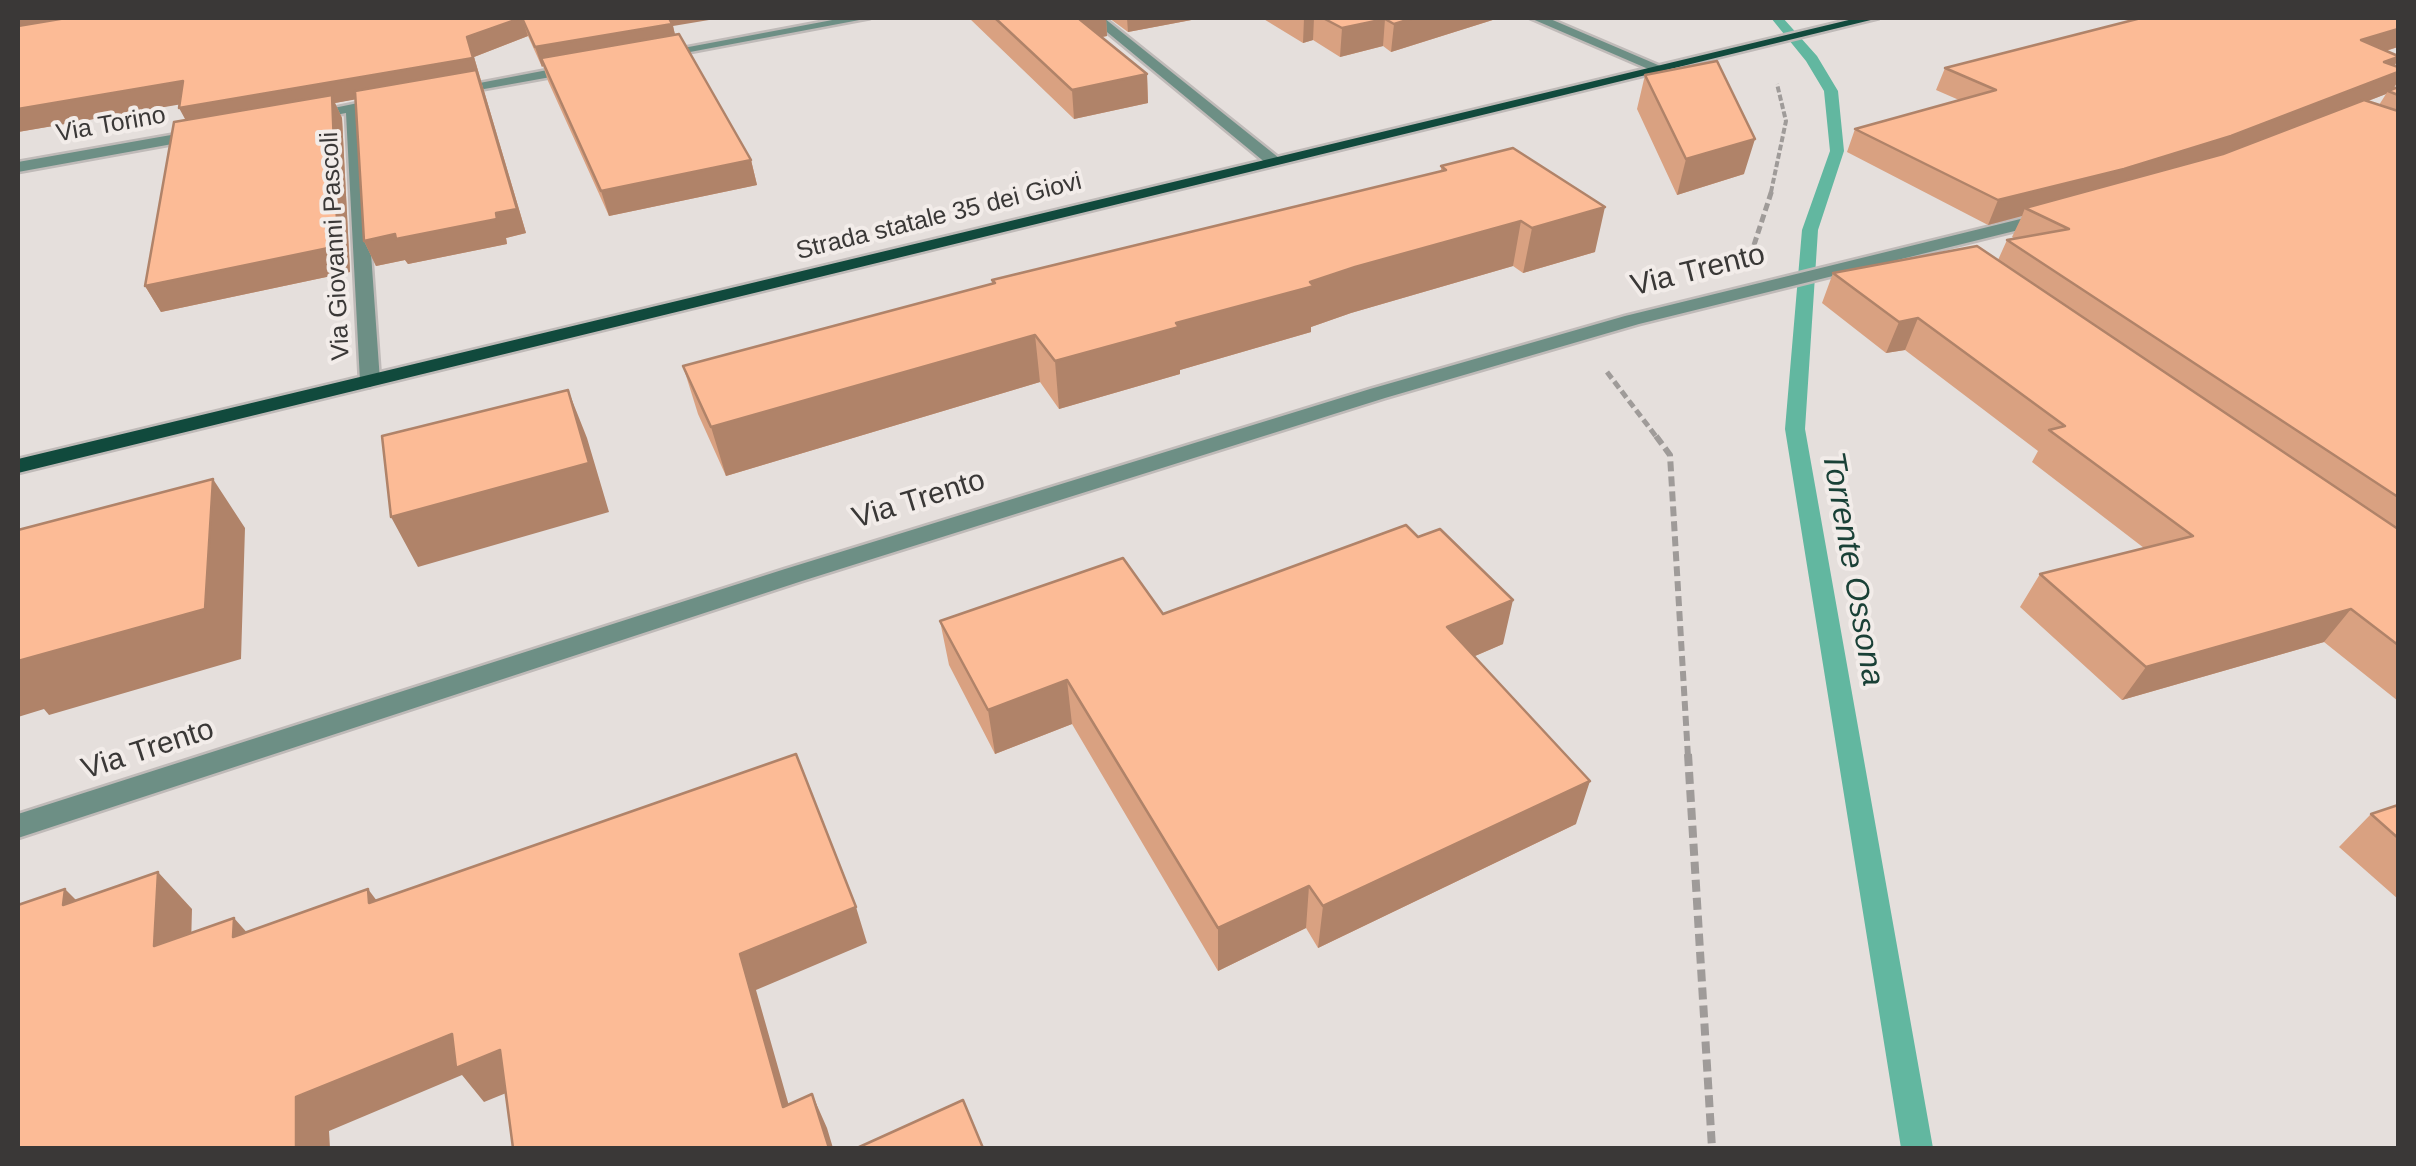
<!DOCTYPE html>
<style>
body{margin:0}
#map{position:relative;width:2416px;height:1166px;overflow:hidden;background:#e5dfdc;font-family:Helvetica,sans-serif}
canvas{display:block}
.frame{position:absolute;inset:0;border:20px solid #3a3837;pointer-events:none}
</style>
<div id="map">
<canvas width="2416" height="1166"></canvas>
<div class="frame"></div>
</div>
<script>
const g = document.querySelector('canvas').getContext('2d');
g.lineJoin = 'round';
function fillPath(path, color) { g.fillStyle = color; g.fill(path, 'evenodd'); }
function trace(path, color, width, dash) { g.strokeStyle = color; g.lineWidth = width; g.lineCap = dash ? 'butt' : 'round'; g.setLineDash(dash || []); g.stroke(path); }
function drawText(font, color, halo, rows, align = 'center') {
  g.font = font + ' Helvetica,sans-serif'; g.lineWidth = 8; g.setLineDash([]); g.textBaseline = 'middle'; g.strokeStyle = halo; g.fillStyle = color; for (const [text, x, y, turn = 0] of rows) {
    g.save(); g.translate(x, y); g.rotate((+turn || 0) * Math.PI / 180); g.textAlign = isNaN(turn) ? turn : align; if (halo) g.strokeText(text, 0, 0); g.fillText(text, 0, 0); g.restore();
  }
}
fillPath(new Path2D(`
 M 1771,18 L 1783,18 L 1817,56 L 1838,91 L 1844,151 L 1818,230 L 1805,429 L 1933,1148 L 1901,1148 L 1785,429 L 1802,230 L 1830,151 L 1824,91 L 1806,61 Z`), '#62b7a0');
const minor = new Path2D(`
 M 843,18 L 870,18 L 653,59 L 646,55 Z
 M 1090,18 L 1104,18 L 1279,158 L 1279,164 L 1267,164 Z
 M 1530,18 L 1548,18 L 1665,68 L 1653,71 Z
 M 579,64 L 584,65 L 584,71 L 451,95 L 443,90 Z
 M 387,97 L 392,99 L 392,105 L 361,111 L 380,381 L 370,387 L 360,381 L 346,113 L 308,120 L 300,115 Z
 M 205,129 L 211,131 L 211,137 L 18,172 L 18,162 Z
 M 2049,212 L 2058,217 L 2055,221 L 1639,324 L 1385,398 L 802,581 L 18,838 L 18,814 L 785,569 L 1370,389 L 1625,316 Z`);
const major = new Path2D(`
 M 1857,18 L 1879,18 L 18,473 L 18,459 Z`);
trace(minor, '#bfbab8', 5);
trace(major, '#bfbab8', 5);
trace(new Path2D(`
 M 1771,192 L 1786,121 L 1777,84`), '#9f9b99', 4, [6, 2.5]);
trace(new Path2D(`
 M 1754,245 L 1772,190
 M 1607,372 L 1658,439`), '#9f9b99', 5, [8, 4]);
trace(new Path2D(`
 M 1656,436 L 1670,455 L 1688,757`), '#9f9b99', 6, [10, 5]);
trace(new Path2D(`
 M 1688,754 L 1712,1148`), '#9f9b99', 8, [12, 6]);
fillPath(minor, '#6d8f85');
fillPath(major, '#114a3d');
fillPath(new Path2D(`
 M 18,18 L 673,26 L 675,35 L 751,160 L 757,185 L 609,216 L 548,81 L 543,66 L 542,67 L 528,36 L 474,57 L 526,233 L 506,238 L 507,244 L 408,264 L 405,260 L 376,266 L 364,241 L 355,99 L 335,103 L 342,118 L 350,272 L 161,312 L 145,286 L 186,120 L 179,104 L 18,132 Z
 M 969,18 L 1106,18 L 1107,36 L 1102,37 L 1147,74 L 1148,103 L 1074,119 Z
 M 1109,18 L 1202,18 L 1128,32 Z
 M 1262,18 L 1499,18 L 1391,52 L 1383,46 L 1340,57 L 1313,40 L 1303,43 Z
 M 2398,47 L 2386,51 L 2395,65 L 2398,81 L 2394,88 L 2398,87 L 2398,701 L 2324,642 L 2122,700 L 2020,607 L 2040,574 L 2144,548 L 2032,462 L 2038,451 L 1905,350 L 1886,353 L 1822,303 L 1833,273 L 1998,260 L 2007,240 L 2015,239 L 2012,237 L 2022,216 L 1988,225 L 1847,152 L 1855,129 L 1959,100 L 1936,90 L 1945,68 ZM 2386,94 L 2379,105 L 2368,101 Z
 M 1645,75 L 1744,174 L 1677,195 L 1637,109 Z
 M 1441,166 L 1595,252 L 1523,273 L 1513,266 L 1351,313 L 1311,327 L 1311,332 L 1180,370 L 1180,374 L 1059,409 L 1040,382 L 726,476 L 698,414 L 683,366 L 992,284 L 992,280 L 1441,171 Z
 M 1163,614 L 1503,644 L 1475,656 L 1576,824 L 1318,948 L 1306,928 L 1218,971 L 1072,724 L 995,754 L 949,665 L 940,621 Z
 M 2398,805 L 2398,899 L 2339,847 L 2371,814 Z`), '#d9a181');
fillPath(new Path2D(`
 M 18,18 L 123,18 L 18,33 Z
 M 522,18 L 528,36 L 474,57 L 526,233 L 506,238 L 507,244 L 408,264 L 405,260 L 376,266 L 364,241 L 478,78 L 335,103 L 342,118 L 350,272 L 161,312 L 145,286 L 190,128 L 179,108 L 467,37 Z
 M 666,18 L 721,18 L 673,26 L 677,43 L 541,58 L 543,66 L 542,67 L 535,47 Z
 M 1075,18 L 1106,18 L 1107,36 L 1076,42 Z
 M 1127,18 L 1202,18 L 1128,32 Z
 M 1304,18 L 1314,18 L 1313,40 L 1303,43 Z
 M 1414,18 L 1499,18 L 1391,52 L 1394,24 Z
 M 1385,19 L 1383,46 L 1340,57 L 1342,28 Z
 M 2398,29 L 2398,47 L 2348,62 L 2361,40 Z
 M 2398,57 L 2398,60 L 2389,75 L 2398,72 L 2398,81 L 2392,91 L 2388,91 L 2386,94 L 2218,159 L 2025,208 L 2022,216 L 1988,225 L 1998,200 Z
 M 1147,74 L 1148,103 L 1074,119 L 1072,90 Z
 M 183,81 L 194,102 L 18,132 L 18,109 Z
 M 1755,139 L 1744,174 L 1677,195 L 1686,159 Z
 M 751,160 L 757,185 L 609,216 L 601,191 Z
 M 1605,207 L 1595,252 L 1523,273 L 1532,228 Z
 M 1521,221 L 1513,266 L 1351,313 L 1311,327 L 1311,332 L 1180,370 L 1180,374 L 1059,409 L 1055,361 L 1355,267 Z
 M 1918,318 L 1905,350 L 1886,353 L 1899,322 Z
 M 1035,335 L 1040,382 L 726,476 L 711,427 Z
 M 568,390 L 587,438 L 609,512 L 418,567 L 391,517 Z
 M 213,479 L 245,528 L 241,659 L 49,715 L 44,709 L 18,717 L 18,661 Z
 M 1513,600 L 1503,644 L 1440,671 L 1447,627 Z
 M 2351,609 L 2324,642 L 2122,700 L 2146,667 Z
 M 1067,680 L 1072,724 L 995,754 L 988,710 Z
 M 1590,781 L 1576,824 L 1318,948 L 1323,906 Z
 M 158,872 L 192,909 L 190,982 L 154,946 Z
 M 1309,886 L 1306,928 L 1218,971 L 1218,928 Z
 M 65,889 L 102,926 L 63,905 Z
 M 368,889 L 395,925 L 369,903 Z
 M 856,907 L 867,943 L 756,990 L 799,1141 L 783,1107 L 740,954 Z
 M 234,918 L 266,954 L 233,937 Z
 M 452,1034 L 500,1050 L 526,1085 L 484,1102 L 462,1075 L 329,1131 L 330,1148 L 296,1148 L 296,1097 Z
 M 812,1094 L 827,1128 L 833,1148 L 829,1148 Z`), '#b08369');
const building = new Path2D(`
 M 66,18 L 521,18 L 467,37 L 473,58 L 179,108 L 183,81 L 18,109 L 18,26 Z
 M 522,18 L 669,18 L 672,24 L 535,47 Z
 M 995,18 L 1078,18 L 1147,74 L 1072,90 Z
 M 1323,18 L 1414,18 L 1394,24 L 1385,19 L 1342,28 Z
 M 2141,18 L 2398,18 L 2398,29 L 2361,40 L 2398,56 L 2398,57 L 2384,62 L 2398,67 L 2398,72 L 2231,136 L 2124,169 L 1998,200 L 1855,129 L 1996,90 L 1945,68 Z
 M 679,34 L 751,160 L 601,191 L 541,58 Z
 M 1717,61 L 1755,139 L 1686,159 L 1645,75 Z
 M 476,70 L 517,209 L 496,213 L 497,219 L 396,239 L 395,234 L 364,241 L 355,91 Z
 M 2398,87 L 2398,95 L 2388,91 Z
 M 332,95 L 338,246 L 145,286 L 174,122 Z
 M 2364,100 L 2398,111 L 2398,497 L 2007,240 L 2069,229 L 2025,208 L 2223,154 Z
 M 1513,148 L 1605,207 L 1532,228 L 1521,221 L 1355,267 L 1310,282 L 1314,286 L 1176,323 L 1179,327 L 1055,361 L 1035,335 L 711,427 L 683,366 L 995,283 L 992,280 L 1446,170 L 1441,166 Z
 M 1977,246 L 2398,529 L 2398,645 L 2351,609 L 2146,667 L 2040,574 L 2193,536 L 2049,430 L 2065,426 L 1918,318 L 1899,322 L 1833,273 Z
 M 568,390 L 589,463 L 391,517 L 382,436 Z
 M 213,479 L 205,609 L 18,661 L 18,530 Z
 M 1406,525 L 1418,537 L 1440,529 L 1513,600 L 1447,627 L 1590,781 L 1323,906 L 1309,886 L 1218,928 L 1067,680 L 988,710 L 940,621 L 1123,558 L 1163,614 Z
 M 796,754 L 856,907 L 740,954 L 783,1107 L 812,1094 L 829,1148 L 513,1148 L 500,1050 L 456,1068 L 452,1034 L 296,1097 L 296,1148 L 18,1148 L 18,905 L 65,889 L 63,905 L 158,872 L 154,946 L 234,918 L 233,937 L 368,889 L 369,903 Z
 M 2398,805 L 2398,838 L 2371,814 Z
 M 963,1100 L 983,1148 L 857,1148 Z`);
fillPath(building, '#fcbb96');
trace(building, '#b08369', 2.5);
drawText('25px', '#3a3837', '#f2ece9', [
 ["Via Torino",111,125,-10],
 ["Strada statale 35 dei Giovi",939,217,-14],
 ["Via Giovanni Pascoli",336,246,-93]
]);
drawText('30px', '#3a3837', '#f2ece9', [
 ["Via Trento",1698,271,-14],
 ["Via Trento",919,500,-17],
 ["Via Trento",148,750,-18]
]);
drawText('italic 32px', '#194036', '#f2ece9', [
 ["Torrente Ossona",1852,569,80]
]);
</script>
